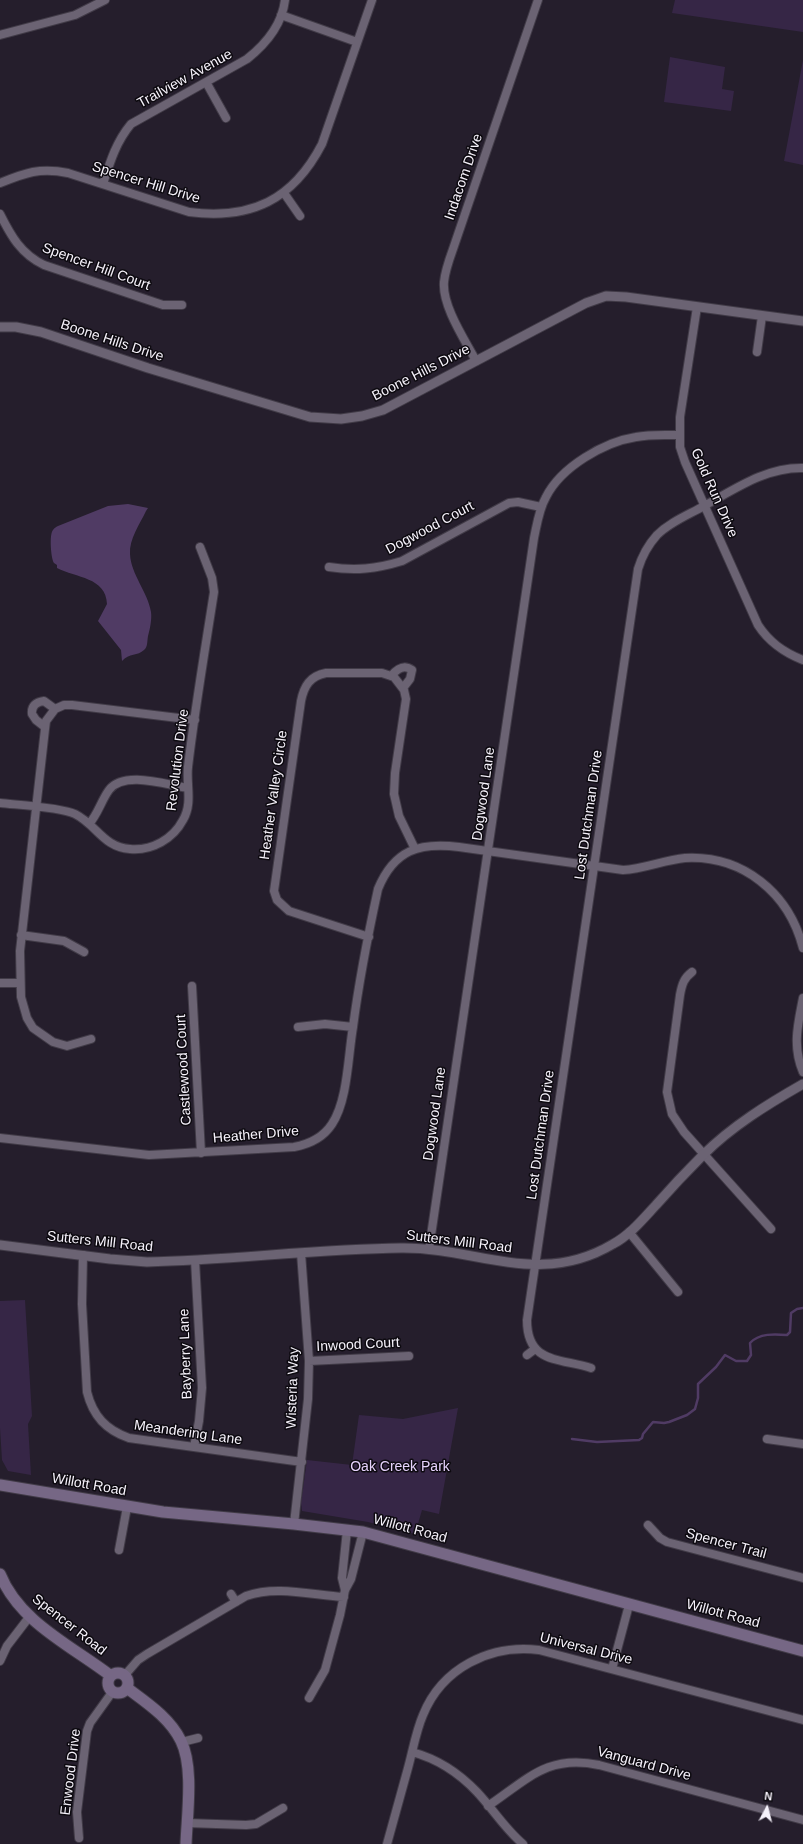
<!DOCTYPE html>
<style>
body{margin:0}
#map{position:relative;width:803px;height:1844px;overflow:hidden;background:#251e2c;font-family:Helvetica,sans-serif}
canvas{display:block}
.north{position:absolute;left:747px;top:1788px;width:40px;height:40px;-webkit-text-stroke:3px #0d0a10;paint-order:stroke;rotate:7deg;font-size:11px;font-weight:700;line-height:16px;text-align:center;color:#f6f2fb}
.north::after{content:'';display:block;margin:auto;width:14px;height:18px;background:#f6f2fb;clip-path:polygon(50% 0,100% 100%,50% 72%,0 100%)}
</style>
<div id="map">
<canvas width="803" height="1844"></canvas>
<div class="north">N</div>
</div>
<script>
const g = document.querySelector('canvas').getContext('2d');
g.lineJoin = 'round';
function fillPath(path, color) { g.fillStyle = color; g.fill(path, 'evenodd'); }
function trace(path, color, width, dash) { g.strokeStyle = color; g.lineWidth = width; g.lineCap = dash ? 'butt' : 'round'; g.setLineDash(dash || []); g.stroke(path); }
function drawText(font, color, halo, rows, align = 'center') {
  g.font = font + ' Helvetica,sans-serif'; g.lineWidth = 3; g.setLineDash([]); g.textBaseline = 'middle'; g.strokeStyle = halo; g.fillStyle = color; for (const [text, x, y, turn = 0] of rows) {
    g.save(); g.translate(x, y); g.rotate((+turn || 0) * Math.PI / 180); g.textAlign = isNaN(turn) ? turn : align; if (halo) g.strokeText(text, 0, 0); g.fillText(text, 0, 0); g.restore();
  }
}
fillPath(new Path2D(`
 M 675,0 L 803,0 L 803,32 L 672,13 Z
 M 670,57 L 725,67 L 722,89 L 734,91 L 731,111 L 664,102 Z
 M 803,60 L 803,165 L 784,161 Z
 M 25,1300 L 32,1416 L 28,1424 L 31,1475 L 8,1471 L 2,1460 L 0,1428 L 0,1301 Z
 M 458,1408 L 439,1514 L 422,1510 L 415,1534 L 368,1522 L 302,1511 L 301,1503 L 307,1460 L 352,1465 L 359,1415 L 403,1419 Z`), '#362646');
fillPath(new Path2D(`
 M 128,504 L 148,508 L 146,511 C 140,524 129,539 130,554 C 131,575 148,592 151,612 C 152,619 150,629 148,636 C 147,641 148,647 144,650 C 138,656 129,653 122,661 L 121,650 L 98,621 L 107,604 C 106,577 76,578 57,568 L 57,565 L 54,563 C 51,559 49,534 53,530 C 54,528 56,527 58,526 L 108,506 Z`), '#503b64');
trace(new Path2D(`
 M 572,1439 L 597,1442 L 639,1440 L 642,1438 L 643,1434 L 653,1422 L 664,1423 L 669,1422 L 687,1415 L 695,1409 L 698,1398 L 698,1384 L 716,1367 L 725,1355 L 736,1361 L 747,1361 L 751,1355 L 750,1343 C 759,1333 775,1334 787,1335 L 790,1332 L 791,1313 L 797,1309 L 803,1308`), '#503b64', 2.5);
const minor = new Path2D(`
 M 281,15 L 357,42
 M 0,35 L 75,15 L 105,0
 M 206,82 L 226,118
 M 0,183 C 25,173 40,167 68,173 L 189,212 C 251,220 293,200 322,144 L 372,0
 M 103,184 C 110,162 116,142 131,124 L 247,59 C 266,44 282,25 285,0
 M 284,193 L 300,216
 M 0,214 C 11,236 21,254 44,265 L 163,305 L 182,305
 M 697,307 L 680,417 L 680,447 L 685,462 L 758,625 C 769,642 783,652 803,660
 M 757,352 L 762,316
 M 476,361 C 465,340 442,306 444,282 C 445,271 449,260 453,249 L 538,0
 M 329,567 C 355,571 376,569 402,561 L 509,503 L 518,502 L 541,507
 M 391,676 C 397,669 404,664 412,670 L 410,679 L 403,688
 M 45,727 L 36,720 L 32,714 C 31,706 36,702 44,701 L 55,709
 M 0,803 C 18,805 60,807 75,814 C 97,825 103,847 130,849 C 152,851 173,839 183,820 C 193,803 186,785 188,767 C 195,708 205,650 214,592 L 212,578 L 200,547
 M 89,824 C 98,814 101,801 109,790 C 124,770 167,785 188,788
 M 21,935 L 64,941 L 84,952
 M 369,937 L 289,911 L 277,900 L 274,891 L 301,701 C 304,686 310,676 326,673 L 382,673 L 394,677 L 404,690 L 406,699 L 395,773 L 394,794 L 399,816 L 415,849
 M 692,972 C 684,978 682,984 680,995 L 667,1092 L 672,1114 L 684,1132 L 771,1229
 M 0,983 L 20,983
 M 192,986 L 201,1153
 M 803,998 C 798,1024 792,1046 803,1072
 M 298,1027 L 325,1024 L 353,1027
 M 91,1039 L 67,1046 L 53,1042 L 33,1028 L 27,1018 L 21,997 L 20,951 L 45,729 L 46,721 L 55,709 L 64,705 L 72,705 L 195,720
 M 0,1138 L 149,1155 L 294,1147 C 310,1144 323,1138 332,1124 C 348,1100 348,1055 353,1027 C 359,981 368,935 378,889 C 394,850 419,842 459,847 L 623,870 C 644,869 664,860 685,858 C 743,855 789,893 803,948
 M 629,1232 L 678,1292
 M 429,1249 L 534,538 C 537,524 539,509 546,497 C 561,467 604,442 636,437 C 650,434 665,435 679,435
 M 83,1255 L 82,1304 L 87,1392 C 93,1416 106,1430 129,1438 L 302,1462
 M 527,1355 L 535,1349
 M 309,1361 L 409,1356
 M 591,1368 C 560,1358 527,1364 527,1320 L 638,569 C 642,556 648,545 657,535 C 670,522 688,515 704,506 C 735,489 766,467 803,468
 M 767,1439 L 803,1444
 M 194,1447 L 199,1421 L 202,1388 L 195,1260
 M 294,1524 L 308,1399 L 309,1361 L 301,1253
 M 648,1525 L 660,1538 L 667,1542 L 803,1578
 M 119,1550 L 127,1507
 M 345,1590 L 342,1578 L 347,1530
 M 231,1594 L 236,1602
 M 0,1661 L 7,1646 L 30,1616
 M 612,1669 L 629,1605
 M 125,1675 L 138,1660 L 147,1654 L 246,1596 C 276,1585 312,1595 344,1597
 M 309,1698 L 325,1670 L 340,1615 L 345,1590 L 351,1579 L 363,1532
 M 182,1742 L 198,1738
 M 412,1752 C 438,1759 458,1772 477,1792 C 493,1809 505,1829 523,1844
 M 488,1806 C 528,1779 548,1754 599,1765 L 803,1820
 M 187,1823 L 246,1825 L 256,1824 L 283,1808
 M 79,1838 L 77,1812 L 87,1731 L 90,1723 L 113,1691
 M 387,1844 C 394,1819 401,1793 408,1768 C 413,1750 416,1731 423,1715 C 442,1668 490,1644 539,1650 L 803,1720`);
const tertiary = new Path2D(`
 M 0,327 L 16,327 L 41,332 L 148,368 L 310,417 L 341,419 L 362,416 L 383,410 L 586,303 L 606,296 L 626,297 L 803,321
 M 0,1245 L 110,1259 L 147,1262 C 232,1260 316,1249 401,1248 C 477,1247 539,1288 613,1244 C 630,1235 643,1219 656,1205 C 671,1188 687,1171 703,1155 C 732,1126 768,1104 803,1084`);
const secondary = new Path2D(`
 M 0,1485 L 163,1512 L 294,1524 L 363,1532 L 803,1651
 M 0,1574 C 19,1622 72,1646 111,1676
 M108 1683a10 10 0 1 1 20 0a10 10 0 1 1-20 0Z
 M 127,1688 C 147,1703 170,1718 181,1741 C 194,1767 187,1815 186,1844`);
trace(minor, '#413b47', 10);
trace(tertiary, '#413b47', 11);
trace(secondary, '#413b47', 13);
trace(minor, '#6b6373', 8);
trace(tertiary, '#6b6373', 9);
trace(secondary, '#766785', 11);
drawText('14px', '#f6f2fb', '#0d0a10', [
 ["Trailview Avenue",185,79,-29],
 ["Indacom Drive",464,177,-71],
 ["Spencer Hill Drive",146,183,17],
 ["Spencer Hill Court",96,267,20],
 ["Boone Hills Drive",112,341,18],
 ["Boone Hills Drive",421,373,-27],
 ["Gold Run Drive",714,493,66],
 ["Dogwood Court",430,528,-28],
 ["Revolution Drive",178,760,-83],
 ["Dogwood Lane",484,794,-82],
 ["Heather Valley Circle",274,795,-82],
 ["Lost Dutchman Drive",589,815,-82],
 ["Castlewood Court",184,1070,-93],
 ["Dogwood Lane",435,1114,-82],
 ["Heather Drive",256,1135,-5],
 ["Lost Dutchman Drive",541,1135,-82],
 ["Sutters Mill Road",100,1242,6],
 ["Sutters Mill Road",459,1242,7],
 ["Inwood Court",358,1345,-3],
 ["Bayberry Lane",186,1354,-92],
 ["Wisteria Way",293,1388,-88],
 ["Meandering Lane",188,1433,8],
 ["Willott Road",89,1485,10],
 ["Willott Road",410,1529,15],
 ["Spencer Trail",726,1544,15],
 ["Willott Road",723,1614,15],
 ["Spencer Road",69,1625,38],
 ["Universal Drive",586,1649,14],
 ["Vanguard Drive",644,1764,15],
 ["Enwood Drive",71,1772,-83]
]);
drawText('14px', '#e6d2fc', '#0d0a10', [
 ["Oak Creek Park",400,1467]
]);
</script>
